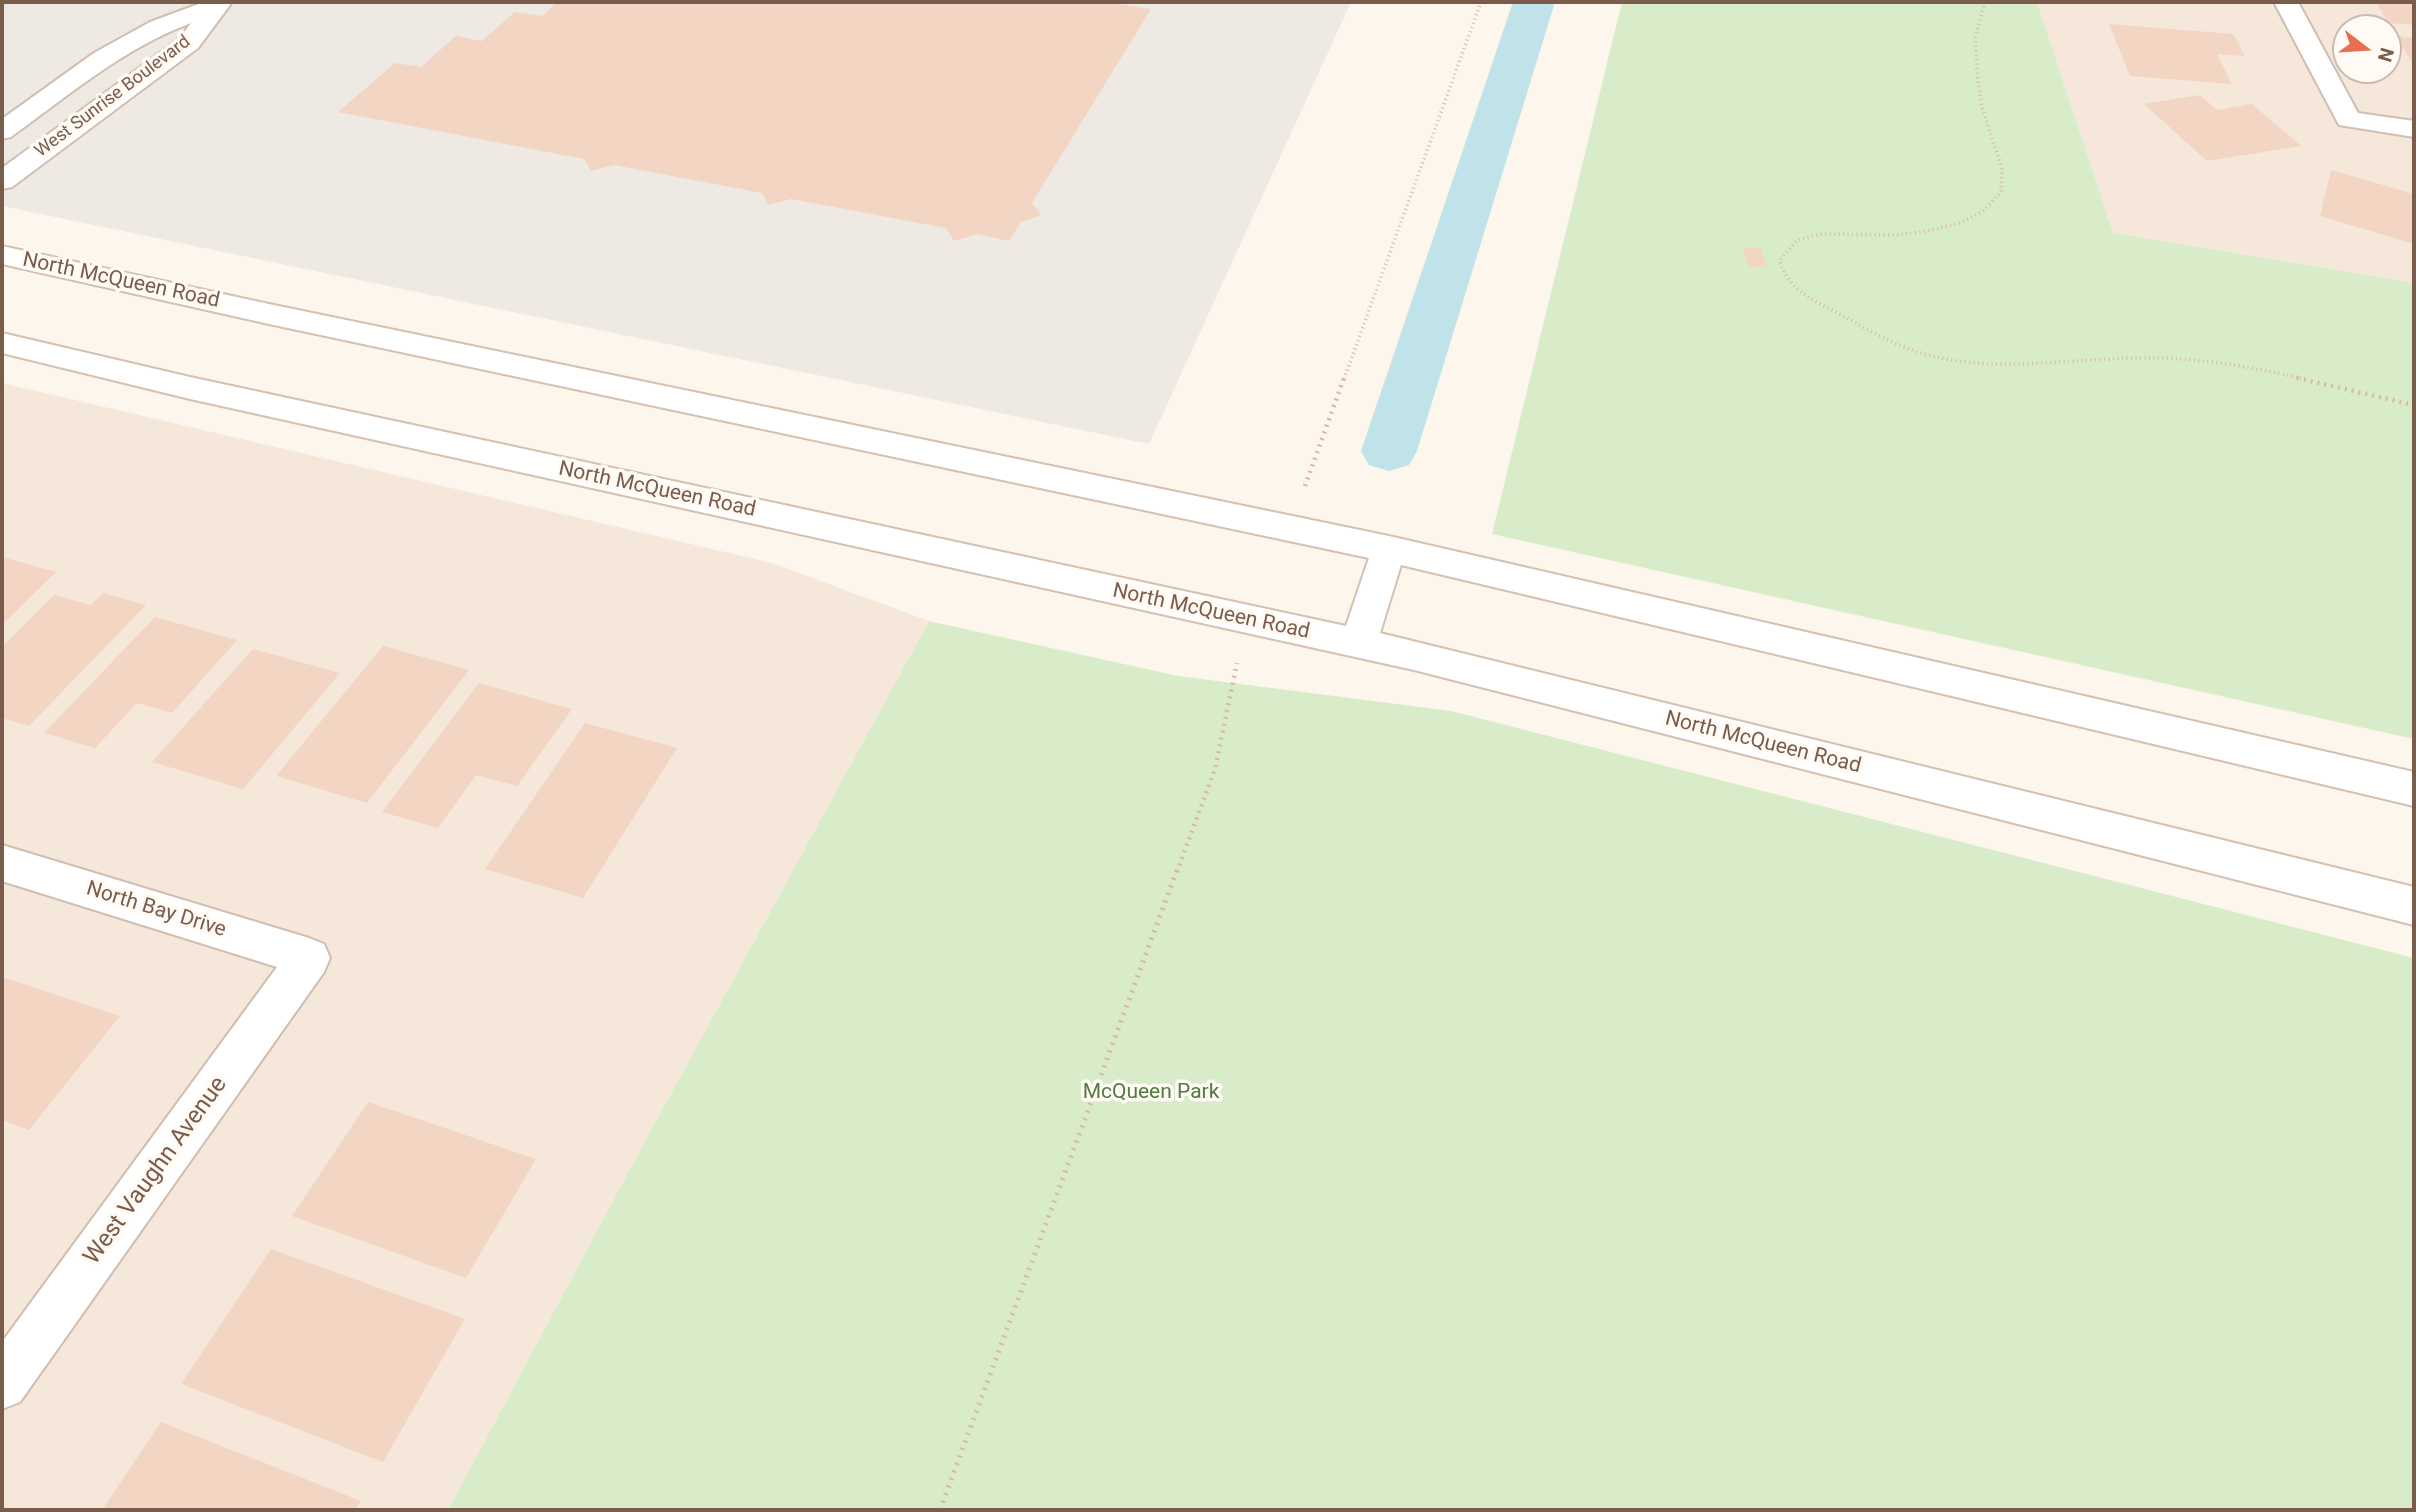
<!DOCTYPE html>
<style>
body{margin:0}
#map{position:relative;width:2416px;height:1512px;overflow:hidden;background:#fdf6ec;font-family:Roboto,sans-serif}
canvas{display:block}
.frame{position:absolute;inset:0;border:4px solid #7a5c4d;pointer-events:none}
.north{position:absolute;left:2332px;top:14px;width:70px;height:70px;box-sizing:border-box;background:#fffaf3;border:2px solid #cabbb1;border-radius:50%;rotate:107deg;font-size:19px;font-weight:700;line-height:28px;text-align:center;color:#7a5c4d}
.north::after{content:'';display:block;margin:auto;width:24px;height:32px;background:#e76f51;clip-path:polygon(50% 0,100% 100%,50% 72%,0 100%)}
</style>
<div id="map">
<canvas width="2416" height="1512"></canvas>
<div class="frame"></div>
<div class="north">N</div>
</div>
<script>
const g = document.querySelector('canvas').getContext('2d');
g.lineJoin = 'round';
function fillPath(path, color) { g.fillStyle = color; g.fill(path, 'evenodd'); }
function trace(path, color, width, dash) { g.strokeStyle = color; g.lineWidth = width; g.lineCap = dash ? 'butt' : 'round'; g.setLineDash(dash || []); g.stroke(path); }
function drawText(font, color, halo, rows, align = 'center') {
  g.font = font + ' Roboto,sans-serif'; g.lineWidth = 7; g.setLineDash([]); g.textBaseline = 'middle'; g.strokeStyle = halo; g.fillStyle = color; for (const [text, x, y, turn = 0] of rows) {
    g.save(); g.translate(x, y); g.rotate((+turn || 0) * Math.PI / 180); g.textAlign = isNaN(turn) ? turn : align; if (halo) g.strokeText(text, 0, 0); g.fillText(text, 0, 0); g.restore();
  }
}
fillPath(new Path2D(`
 M 2037,2 L 2414,2 L 2414,283 L 2113,233 ZM 2346,28 L 2388,28 L 2388,70 L 2346,70 Z
 M 2,383 L 772,563 L 929,621 L 631,1167 L 448,1510 L 2,1510 Z`), '#f5e8da');
fillPath(new Path2D(`
 M 2,2 L 1351,2 L 1149,444 L 2,206 Z`), '#efe9e4');
fillPath(new Path2D(`
 M 1622,2 L 2037,2 L 2113,233 L 2414,283 L 2414,739 L 1492,534 Z
 M 929,621 L 1178,676 L 1451,711 L 2414,958 L 2414,1510 L 448,1510 L 631,1167 Z`), '#d8ecc9');
fillPath(new Path2D(`
 M 1513,2 L 1555,2 L 1417,451 L 1409,465 L 1389,471 L 1369,465 L 1361,451 Z`), '#bfe3e8');
fillPath(new Path2D(`
 M 557,2 L 1106,2 L 1151,9 L 1032,203 L 1041,215 L 1021,222 L 1009,241 L 977,234 L 954,241 L 946,228 L 791,199 L 768,205 L 762,193 L 614,165 L 591,171 L 584,159 L 338,112 L 395,63 L 421,67 L 456,36 L 482,41 L 515,12 L 542,16 Z
 M 2376,2 L 2414,2 L 2414,25 L 2388,23 Z
 M 2109,24 L 2233,34 L 2245,56 L 2217,54 L 2232,84 L 2130,76 Z
 M 2397,36 L 2414,38 L 2414,67 Z
 M 2200,95 L 2217,110 L 2252,104 L 2301,146 L 2207,161 L 2144,104 Z
 M 2331,170 L 2414,194 L 2414,244 L 2320,216 Z
 M 1743,248 L 1760,248 L 1767,267 L 1749,267 Z
 M 2,557 L 56,572 L 2,625 Z
 M 103,593 L 146,605 L 29,726 L 2,718 L 2,647 L 54,595 L 91,605 Z
 M 155,617 L 237,640 L 172,713 L 137,703 L 95,748 L 44,733 Z
 M 383,646 L 469,670 L 367,803 L 276,776 Z
 M 253,649 L 340,673 L 243,789 L 152,762 Z
 M 479,683 L 572,709 L 517,786 L 476,775 L 438,828 L 382,812 Z
 M 585,723 L 677,748 L 583,898 L 485,869 Z
 M 2,977 L 120,1016 L 29,1130 L 2,1120 Z
 M 368,1102 L 536,1159 L 466,1278 L 292,1216 Z
 M 271,1249 L 465,1319 L 383,1462 L 181,1384 Z
 M 161,1422 L 361,1501 L 355,1510 L 102,1510 Z`), '#f3d5c3');
const minor = new Path2D(`
 M 204,2 L 228,2 L 230,5 L 198,48 L 12,187 L 2,189 L 2,168 L 180,38 L 191,23 C 124,48 69,95 11,137 L 2,139 L 2,119 L 94,53 L 150,22 Z
 M 2274,2 L 2298,2 L 2358,113 L 2414,121 L 2414,137 L 2339,125 Z
 M 2,845 L 309,938 L 324,944 L 330,958 L 324,972 L 20,1402 L 2,1409 L 2,1342 L 277,967 L 2,881 Z`);
const secondary = new Path2D(`
 M 2,246 L 269,304 L 1389,536 L 2414,772 L 2414,806 L 1401,565 L 1380,633 L 2414,887 L 2414,925 L 1414,670 L 190,399 L 2,353 L 2,333 L 190,377 L 1346,626 L 1369,558 L 269,324 L 2,264 Z`);
trace(minor, '#d1beb0', 4);
trace(secondary, '#d6c0b0', 4);
trace(new Path2D(`
 M 1985,2 L 1975,38 L 1978,82 L 1982,107 L 2002,169 L 2001,193 L 1982,212 L 1959,223 L 1928,231 L 1894,235 L 1820,234 L 1797,240 L 1780,260 C 1786,288 1812,300 1836,312 C 1859,325 1883,339 1907,348 C 1984,378 2077,356 2157,358 C 2206,359 2257,368 2305,379
 M 1344,379 L 1481,2`), '#d9b8a5', 3.5, [1, 3.5]);
trace(new Path2D(`
 M 2297,378 L 2414,405
 M 1305,486 L 1344,378
 M 1177,872 L 1215,769 L 1237,663`), '#d9b8a5', 4.5, [2, 5]);
trace(new Path2D(`
 M 940,1510 L 1177,870`), '#d9b8a5', 5, [2, 6]);
fillPath(minor, '#fff');
fillPath(secondary, '#fff');
drawText('18px', '#7a5c4d', '#fffaf3', [
 ["West Sunrise Boulevard",113,97,-37]
]);
drawText('21px', '#7a5c4d', '#fffaf3', [
 ["North McQueen Road",121,281,12],
 ["North McQueen Road",657,490,12],
 ["North McQueen Road",1211,612,12],
 ["North McQueen Road",1763,743,14],
 ["North Bay Drive",156,910,17]
]);
drawText('21px', '#537a41', '#fffaf3', [
 ["McQueen Park",1151,1093]
]);
drawText('24px', '#7a5c4d', '#fffaf3', [
 ["West Vaughn Avenue",156,1171,-54]
]);
</script>
